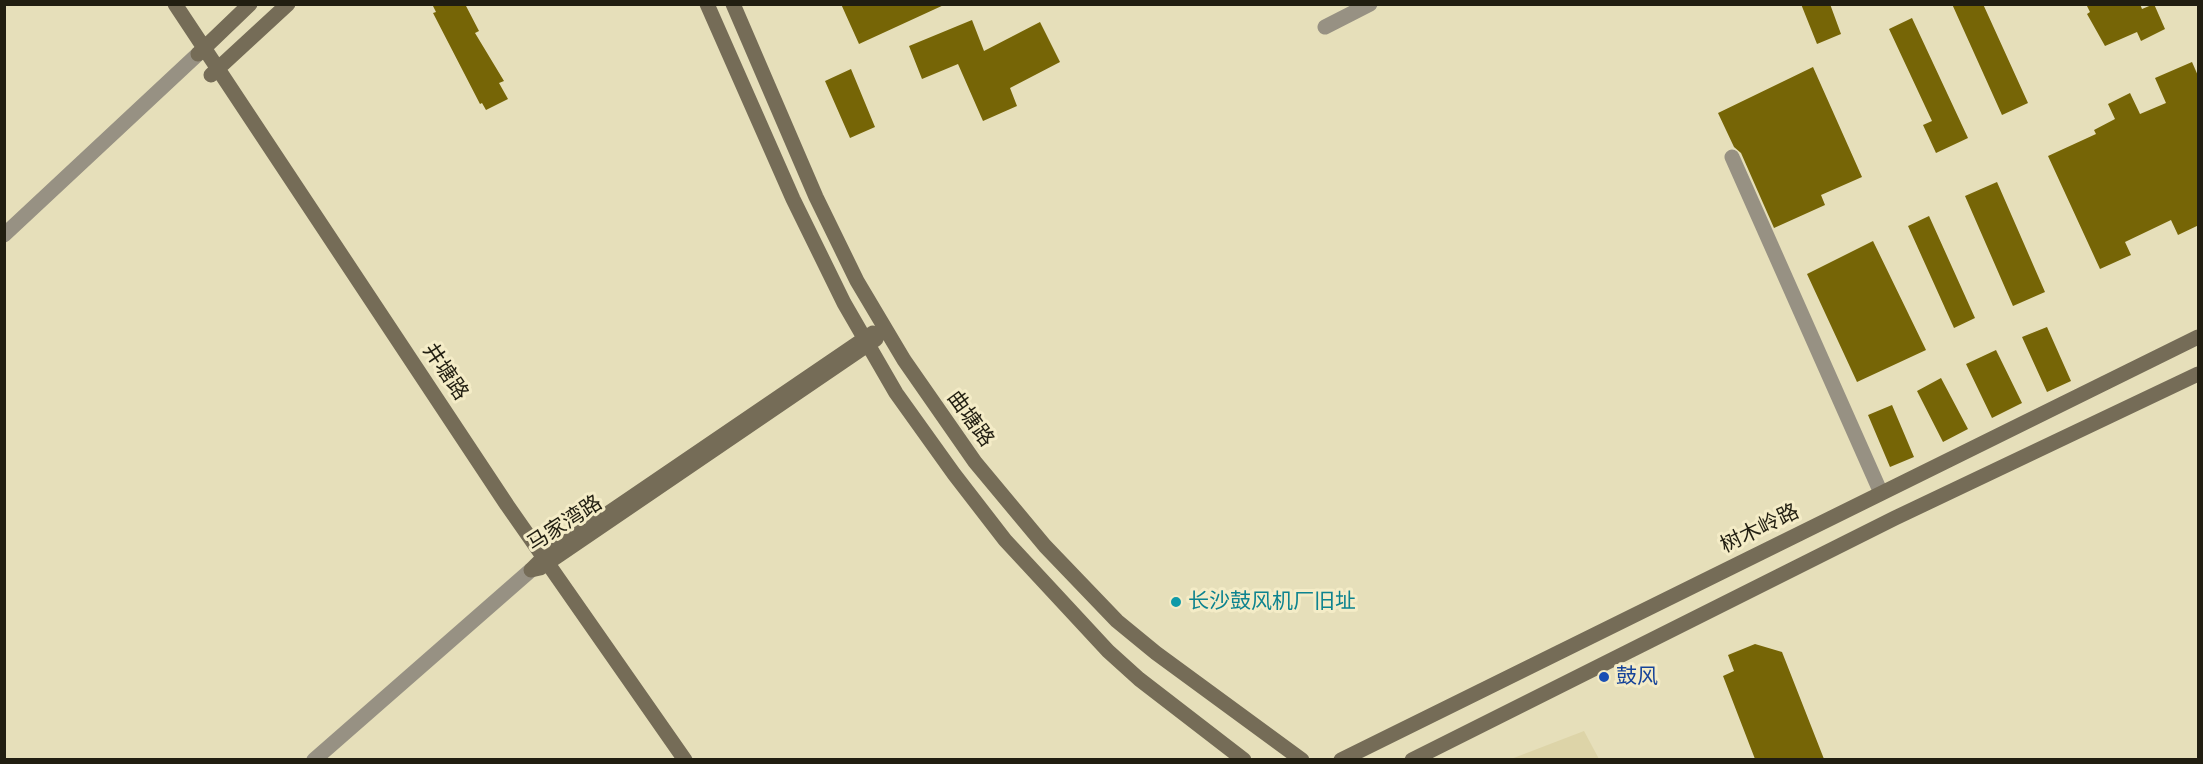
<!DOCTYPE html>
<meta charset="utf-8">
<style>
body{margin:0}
#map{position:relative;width:2203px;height:764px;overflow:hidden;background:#e6dfba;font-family:"Libre Baskerville",serif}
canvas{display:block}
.frame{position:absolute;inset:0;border:6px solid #211e11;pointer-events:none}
</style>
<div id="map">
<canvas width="2203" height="764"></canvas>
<div class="frame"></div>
</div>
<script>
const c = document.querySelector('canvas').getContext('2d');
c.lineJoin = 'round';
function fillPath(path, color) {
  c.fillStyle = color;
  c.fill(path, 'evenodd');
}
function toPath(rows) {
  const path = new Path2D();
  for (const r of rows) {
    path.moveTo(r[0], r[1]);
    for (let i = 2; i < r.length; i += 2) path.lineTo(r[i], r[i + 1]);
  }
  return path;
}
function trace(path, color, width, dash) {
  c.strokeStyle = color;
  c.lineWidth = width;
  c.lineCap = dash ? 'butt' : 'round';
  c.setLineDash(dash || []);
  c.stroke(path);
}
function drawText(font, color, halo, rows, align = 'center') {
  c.font = font + ' "Libre Baskerville","Noto Sans SC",serif';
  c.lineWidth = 6;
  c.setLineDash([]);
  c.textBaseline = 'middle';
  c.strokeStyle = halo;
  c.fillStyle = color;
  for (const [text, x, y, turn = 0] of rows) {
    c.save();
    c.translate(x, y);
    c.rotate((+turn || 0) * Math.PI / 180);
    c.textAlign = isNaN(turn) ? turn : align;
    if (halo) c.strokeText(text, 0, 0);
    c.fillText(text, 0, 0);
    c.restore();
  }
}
fillPath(toPath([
 [1584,731,1599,759,1511,759]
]), '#ddd4a8');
fillPath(toPath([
 [432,4,465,4,479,31,475,33,504,81,499,83,508,99,486,110,482,103,480,104,433,13,436,12],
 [841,4,946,4,859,44],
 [1801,4,1830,4,1841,34,1817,44],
 [1952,4,1983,4,2028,103,2002,115],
 [2086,4,2140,4,2142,9,2154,4,2165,29,2141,41,2137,32,2105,46,2087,14,2090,12],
 [1912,18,1968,138,1936,153,1923,125,1932,121,1889,29],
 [972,20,984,51,1040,22,1060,62,1010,88,1017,106,983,121,958,64,922,79,909,46],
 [2192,62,2199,78,2199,225,2178,235,2171,220,2125,242,2131,255,2100,269,2048,156,2096,134,2094,130,2115,119,2108,104,2130,93,2140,114,2166,103,2155,78],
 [1813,67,1862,177,1821,195,1825,205,1774,228,1741,153,1734,147,1718,113],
 [851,69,875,127,850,138,825,81],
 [1997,182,2045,292,2013,306,1965,196],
 [1929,216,1975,318,1954,328,1908,226],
 [1873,241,1926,350,1857,382,1807,274],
 [2047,327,2071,381,2047,392,2022,337],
 [1996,350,2022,403,1992,418,1966,364],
 [1941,378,1968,429,1943,442,1917,391],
 [1892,405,1914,457,1890,467,1868,415],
 [1755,644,1782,652,1824,759,1755,759,1723,676,1734,671,1728,655]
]), '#766506');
trace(toPath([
 [1325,27,1370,4],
 [1732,157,1881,493],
 [4,235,198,54],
 [314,760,531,570]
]), '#979183', 15);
trace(toPath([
 [175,4,507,505,685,760],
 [707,4,793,199,844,303,896,393,954,474,1005,540,1108,651,1139,679,1244,760],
 [733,4,816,197,857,281,904,360,975,462,1045,546,1117,621,1156,653,1302,760],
 [198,54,250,4],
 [211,75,288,4],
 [873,333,544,557,531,570,540,568,876,339],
 [1341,760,2198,337],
 [1412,760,1895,518,2198,374]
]), '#756c57', 15);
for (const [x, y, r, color] of [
 [1176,602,6,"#0f9aa8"],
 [1604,677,6,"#1a4fb4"]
]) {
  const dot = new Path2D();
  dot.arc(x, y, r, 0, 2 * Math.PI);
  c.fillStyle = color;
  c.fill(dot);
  trace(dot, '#f4ecc7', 2);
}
drawText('21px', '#211e11', '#f4ecc7', [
 ["井塘路",445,372,56],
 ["曲塘路",970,419,54],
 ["马家湾路",565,524,-33],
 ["树木岭路",1760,529,-26]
]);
drawText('21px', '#0d838f', '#f4ecc7', [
 ["长沙鼓风机厂旧址",1188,602]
], 'left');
drawText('21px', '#164399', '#f4ecc7', [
 ["鼓风",1616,677]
], 'left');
</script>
